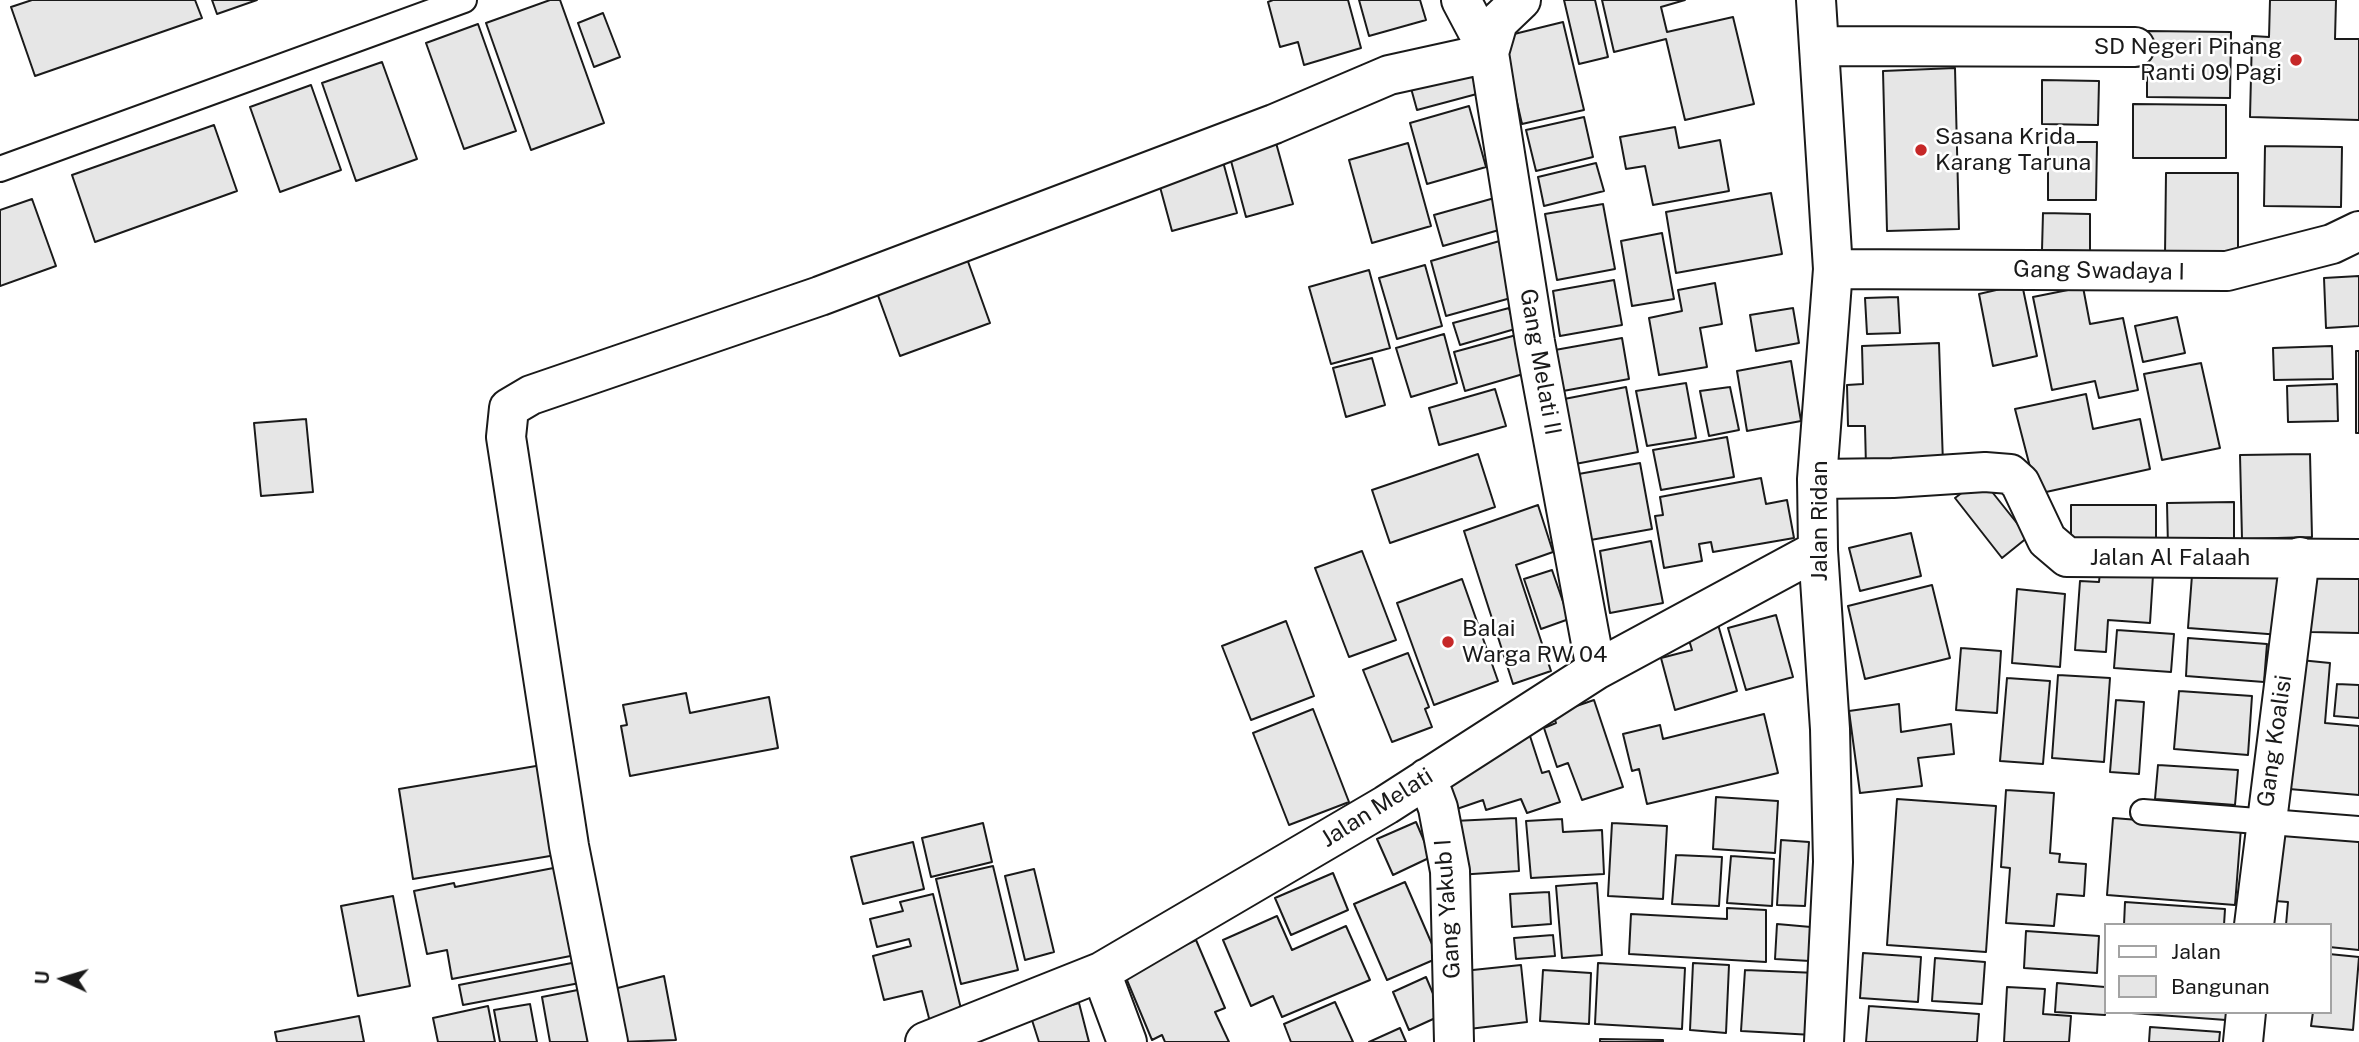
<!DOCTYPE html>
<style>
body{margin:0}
#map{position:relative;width:2359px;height:1042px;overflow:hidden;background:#fff;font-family:"Public Sans",sans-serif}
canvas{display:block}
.legend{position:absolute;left:2104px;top:923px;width:228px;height:91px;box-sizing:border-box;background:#fff;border:2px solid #a3a3a3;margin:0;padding:9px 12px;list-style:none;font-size:21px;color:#1a1a1a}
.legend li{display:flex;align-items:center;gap:14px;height:35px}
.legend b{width:35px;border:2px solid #a3a3a3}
.north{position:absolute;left:28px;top:944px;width:70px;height:70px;-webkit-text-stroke:5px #fff;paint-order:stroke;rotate:274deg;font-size:19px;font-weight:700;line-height:28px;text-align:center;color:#1a1a1a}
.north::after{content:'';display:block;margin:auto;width:24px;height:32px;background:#1a1a1a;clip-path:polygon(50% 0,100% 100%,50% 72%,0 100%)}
</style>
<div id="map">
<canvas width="2359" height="1042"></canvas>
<ul class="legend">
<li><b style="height:9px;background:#fff"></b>Jalan</li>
<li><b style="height:19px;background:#e6e6e6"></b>Bangunan</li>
</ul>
<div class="north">U</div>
</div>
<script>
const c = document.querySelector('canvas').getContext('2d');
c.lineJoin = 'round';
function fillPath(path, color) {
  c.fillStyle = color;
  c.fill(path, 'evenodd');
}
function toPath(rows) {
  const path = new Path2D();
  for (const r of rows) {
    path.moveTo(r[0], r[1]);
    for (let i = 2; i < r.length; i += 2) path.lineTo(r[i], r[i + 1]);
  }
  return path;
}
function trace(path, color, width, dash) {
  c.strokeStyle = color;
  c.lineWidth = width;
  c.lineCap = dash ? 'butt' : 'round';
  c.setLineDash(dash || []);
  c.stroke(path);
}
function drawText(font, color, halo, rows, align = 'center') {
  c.font = font + ' "Public Sans",sans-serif';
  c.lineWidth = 5;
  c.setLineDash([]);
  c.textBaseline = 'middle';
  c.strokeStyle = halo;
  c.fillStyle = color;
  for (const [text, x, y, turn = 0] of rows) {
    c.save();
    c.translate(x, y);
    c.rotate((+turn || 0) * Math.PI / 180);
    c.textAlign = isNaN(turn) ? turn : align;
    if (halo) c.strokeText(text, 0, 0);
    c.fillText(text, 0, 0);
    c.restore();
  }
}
const building = toPath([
 [32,0,195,0,202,18,35,76,11,7,32,0],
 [212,0,257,0,217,14,212,0],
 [550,0,560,0,604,123,531,150,486,23,550,0],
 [1273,0,1348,0,1361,48,1304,65,1298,42,1280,47,1268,2,1273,0],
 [1359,0,1420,0,1426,20,1369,36,1359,0],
 [1564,0,1595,0,1608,57,1579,64,1564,0],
 [1602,0,1685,0,1661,7,1667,32,1733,17,1754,104,1685,120,1666,39,1614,52,1602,0],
 [2270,0,2336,0,2335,39,2359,39,2359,120,2250,117,2252,36,2269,37,2270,0],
 [603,13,620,57,594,67,578,23,603,13],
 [1563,22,1584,110,1522,124,1502,37,1563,22],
 [478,24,516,131,464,149,426,43,478,24],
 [2147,31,2231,32,2230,98,2147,97,2147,31],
 [1479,61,1488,91,1417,110,1409,81,1479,61],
 [382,62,417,159,356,181,322,83,382,62],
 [1955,68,1959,229,1887,231,1883,71,1955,68],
 [2042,80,2099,81,2098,125,2042,124,2042,80],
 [311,85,341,170,280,192,250,107,311,85],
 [2133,104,2226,105,2226,158,2133,158,2133,104],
 [1469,106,1486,167,1427,184,1410,123,1469,106],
 [1584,117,1593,157,1536,171,1526,130,1584,117],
 [214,125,237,191,95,242,72,175,214,125],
 [1675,127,1679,148,1720,140,1729,191,1653,205,1645,166,1626,169,1620,137,1675,127],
 [1273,132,1293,204,1246,217,1227,146,1273,132],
 [2048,142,2097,142,2096,200,2048,200,2048,142],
 [1408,143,1431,226,1372,243,1349,160,1408,143],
 [2265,146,2342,147,2341,207,2264,206,2265,146],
 [1222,158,1237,213,1172,231,1157,176,1222,158],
 [1596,163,1604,191,1544,206,1538,177,1596,163],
 [2166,173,2238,173,2238,256,2165,255,2166,173],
 [1771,193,1782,254,1676,273,1666,212,1771,193],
 [1498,197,1506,228,1443,246,1434,215,1498,197],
 [32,199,56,266,0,286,0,210,32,199],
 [1603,204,1615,269,1557,280,1545,214,1603,204],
 [2043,213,2090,214,2090,251,2042,250,2043,213],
 [1662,233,1674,299,1632,306,1621,241,1662,233],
 [1503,240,1518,296,1446,316,1431,261,1503,240],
 [966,256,990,323,900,356,876,290,966,256],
 [1425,265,1442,326,1397,339,1379,278,1425,265],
 [1369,270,1390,348,1331,364,1309,287,1369,270],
 [2359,276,2359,326,2326,328,2324,278,2359,276],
 [1614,280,1622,325,1560,336,1553,291,1614,280],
 [1715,283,1722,324,1700,328,1707,367,1659,375,1649,318,1682,311,1678,290,1715,283],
 [2022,284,2037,356,1993,366,1979,294,2022,284],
 [2083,287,2090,324,2123,318,2138,390,2099,398,2095,381,2052,390,2033,297,2083,287],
 [1898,297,1900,333,1867,334,1865,298,1898,297],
 [1509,308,1515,329,1460,345,1453,323,1509,308],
 [1793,308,1799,343,1756,351,1750,315,1793,308],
 [2177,317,2185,353,2143,362,2135,326,2177,317],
 [1444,334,1457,383,1411,397,1396,348,1444,334],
 [1520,334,1530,372,1465,391,1454,352,1520,334],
 [1622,338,1629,379,1563,391,1555,350,1622,338],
 [1939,343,1943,464,1866,467,1865,426,1848,426,1847,385,1863,384,1862,346,1939,343],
 [2332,346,2333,379,2274,380,2273,348,2332,346],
 [2356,351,2359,351,2359,433,2356,433,2356,351],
 [1372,358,1385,405,1346,417,1333,368,1372,358],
 [1791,361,1801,421,1747,431,1737,371,1791,361],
 [2201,363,2220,448,2162,460,2144,374,2201,363],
 [1686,383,1696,438,1647,446,1636,391,1686,383],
 [2337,384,2338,421,2288,422,2287,386,2337,384],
 [1626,387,1638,452,1570,465,1559,400,1626,387],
 [1730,387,1739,430,1709,436,1700,391,1730,387],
 [1495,389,1506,426,1439,445,1429,408,1495,389],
 [2086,394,2093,429,2140,419,2150,469,2037,494,2015,409,2086,394],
 [306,419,313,492,261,496,254,423,306,419],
 [1727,437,1734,477,1661,490,1653,450,1727,437],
 [1478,454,1495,507,1390,543,1372,490,1478,454],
 [2310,454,2312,537,2242,539,2240,455,2310,454],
 [1640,463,1652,529,1585,541,1573,475,1640,463],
 [1761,478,1766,504,1787,500,1794,538,1713,552,1711,542,1699,544,1702,561,1664,568,1655,516,1663,515,1660,497,1761,478],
 [1981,478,2028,537,2002,558,1955,498,1981,478],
 [2234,502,2234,547,2168,547,2167,503,2234,502],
 [1538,505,1553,552,1516,565,1551,671,1513,684,1464,531,1538,505],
 [2071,505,2156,505,2156,547,2071,547,2071,505],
 [1911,533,1921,576,1860,591,1849,548,1911,533],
 [1651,541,1663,603,1610,613,1600,551,1651,541],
 [1362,551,1396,640,1349,657,1315,568,1362,551],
 [2193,562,2286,570,2281,635,2188,628,2193,562],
 [1552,570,1569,619,1541,629,1524,579,1552,570],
 [2100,572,2153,575,2150,623,2108,620,2106,652,2075,650,2080,581,2099,582,2100,572],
 [2311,577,2359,578,2359,633,2310,632,2311,577],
 [1462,579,1498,681,1434,705,1397,603,1462,579],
 [1932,585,1950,658,1865,679,1848,606,1932,585],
 [2017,589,2065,594,2060,667,2012,663,2017,589],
 [1776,615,1793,677,1746,690,1728,628,1776,615],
 [1286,621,1314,696,1251,720,1222,646,1286,621],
 [1717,621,1737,691,1675,710,1661,658,1692,650,1686,630,1717,621],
 [2117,630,2174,634,2171,672,2114,668,2117,630],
 [2188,638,2267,644,2264,682,2186,676,2188,638],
 [1961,648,2001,651,1997,713,1956,710,1961,648],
 [1408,653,1429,707,1425,709,1432,727,1392,742,1363,670,1408,653],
 [2300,660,2330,663,2325,723,2359,726,2359,795,2289,789,2300,660],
 [2058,675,2110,678,2104,762,2052,758,2058,675],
 [2007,678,2050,681,2043,764,2000,761,2007,678],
 [2337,684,2359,685,2359,718,2334,716,2337,684],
 [2179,691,2252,696,2248,755,2174,749,2179,691],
 [686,693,690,713,769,697,778,748,630,776,621,726,627,725,623,705,686,693],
 [1594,700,1623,787,1582,800,1568,763,1557,767,1544,728,1556,723,1553,714,1594,700],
 [2116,700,2144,702,2139,774,2110,772,2116,700],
 [1899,704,1901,732,1951,724,1954,754,1918,758,1922,786,1860,793,1849,711,1899,704],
 [1313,709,1349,802,1289,825,1253,733,1313,709],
 [1764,714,1778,773,1647,804,1639,769,1632,771,1623,734,1660,725,1663,739,1764,714],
 [1529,733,1542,773,1549,771,1560,802,1527,813,1521,799,1486,810,1483,800,1451,811,1439,776,1529,733],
 [542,765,556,855,413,879,399,789,542,765],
 [2158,765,2238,770,2235,805,2155,799,2158,765],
 [2006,790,2054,793,2050,853,2060,854,2059,862,2086,864,2084,896,2057,894,2054,926,2006,923,2010,868,2001,867,2006,790],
 [1716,797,1778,801,1775,853,1713,849,1716,797],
 [1897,799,1996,806,1986,952,1887,945,1897,799],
 [1516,818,1519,871,1457,875,1454,821,1516,818],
 [2113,818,2241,828,2235,905,2107,895,2113,818],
 [1562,819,1563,832,1602,830,1604,874,1531,878,1526,821,1562,819],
 [1416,822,1431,857,1393,875,1377,839,1416,822],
 [983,823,992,862,931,877,922,838,983,823],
 [1612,823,1667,826,1663,899,1608,896,1612,823],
 [2280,832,2359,835,2359,950,2329,947,2329,925,2286,925,2288,902,2275,901,2280,832],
 [1781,840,1809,842,1805,906,1777,905,1781,840],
 [913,842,924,889,863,904,851,857,913,842],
 [1676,855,1722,857,1719,906,1672,904,1676,855],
 [1731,856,1774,859,1772,906,1727,903,1731,856],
 [569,865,586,953,452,979,447,950,427,954,414,891,454,883,455,887,569,865],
 [993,866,1018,970,961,984,936,879,993,866],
 [1034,869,1054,952,1025,960,1005,876,1034,869],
 [1333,873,1348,910,1291,935,1275,898,1333,873],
 [1405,882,1438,958,1387,980,1354,904,1405,882],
 [1597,883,1602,955,1562,958,1556,886,1597,883],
 [1549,892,1551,924,1512,927,1510,894,1549,892],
 [933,894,962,1013,930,1022,922,991,884,1000,873,956,911,946,909,939,877,947,870,919,903,911,900,902,933,894],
 [393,896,410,986,358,996,341,906,393,896],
 [2125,902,2225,909,2224,925,2124,925,2125,902],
 [1727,908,1766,910,1766,962,1629,954,1631,914,1727,919,1727,908],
 [1277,916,1292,950,1346,926,1370,980,1282,1017,1273,996,1251,1006,1223,940,1277,916],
 [1777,924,1811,927,1810,961,1775,959,1777,924],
 [2026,931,2099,936,2097,973,2024,968,2026,931],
 [1553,935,1555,956,1516,959,1514,938,1553,935],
 [1196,940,1225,1008,1215,1012,1229,1042,1165,1042,1162,1035,1152,1040,1124,973,1196,940],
 [1863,953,1921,957,1918,1002,1860,998,1863,953],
 [2329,954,2359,957,2353,1030,2311,1026,2313,1012,2329,1012,2329,954],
 [1935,958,1985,962,1982,1004,1932,1001,1935,958],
 [582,961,585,982,463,1005,459,985,582,961],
 [1598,963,1685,968,1682,1029,1595,1024,1598,963],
 [1693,963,1729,965,1726,1033,1690,1030,1693,963],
 [1521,965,1527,1022,1469,1029,1463,971,1521,965],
 [1543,970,1591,973,1589,1024,1540,1021,1543,970],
 [1745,970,1817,973,1813,1035,1741,1031,1745,970],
 [664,976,676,1040,620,1042,610,990,664,976],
 [1426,977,1442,1015,1409,1030,1393,992,1426,977],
 [2057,983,2105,987,2105,1015,2055,1012,2057,983],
 [593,987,603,1042,550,1042,542,997,593,987],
 [2007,987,2045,989,2043,1014,2071,1016,2069,1042,2004,1042,2007,987],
 [1335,1002,1353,1042,1291,1042,1284,1024,1335,1002],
 [1079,1003,1089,1042,1039,1042,1031,1017,1079,1003],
 [530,1004,537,1042,500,1042,494,1010,530,1004],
 [488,1006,495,1042,438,1042,433,1018,488,1006],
 [1869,1006,1979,1014,1977,1042,1866,1042,1869,1006],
 [2118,1012,2227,1012,2226,1020,2118,1012],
 [359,1016,364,1042,277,1042,275,1032,359,1016],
 [2150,1027,2220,1032,2219,1042,2149,1042,2150,1027],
 [1400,1028,1406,1042,1369,1042,1400,1028],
 [1600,1039,1663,1040,1663,1042,1600,1042,1600,1039]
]);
fillPath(building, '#e6e6e6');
trace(building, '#1a1a1a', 2);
const lane = toPath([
 [0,169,464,0],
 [2143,812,2359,829]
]);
const street = toPath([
 [1461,0,1489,53],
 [1521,0,1498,22,1489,53,1535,342,1596,670],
 [1816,0,1833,269,1817,479,1818,550,1830,729,1833,862,1824,1042],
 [1820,46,2135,47],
 [1833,269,2227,271,2332,244,2359,231],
 [1817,479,1893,478,1985,472,2010,474,2020,483,2047,540,2067,557,2359,559],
 [1427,778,1438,808,1450,871,1454,1042],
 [2254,925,2300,557],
 [1101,972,1127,1042],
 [608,1042,569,846,506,437,509,408,531,395,820,296,1274,124,1389,75,1489,53],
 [925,1042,1101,972,1386,805,1596,670,1818,550],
 [2243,1042,2246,1012]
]);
trace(lane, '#1a1a1a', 28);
trace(street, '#1a1a1a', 42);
trace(lane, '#fff', 24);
trace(street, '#fff', 38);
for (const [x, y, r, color] of [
 [2296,60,7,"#c62828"],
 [1921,150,7,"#c62828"],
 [1448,642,7,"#c62828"]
]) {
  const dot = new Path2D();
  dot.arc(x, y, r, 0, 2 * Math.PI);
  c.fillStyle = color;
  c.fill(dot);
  trace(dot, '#fff', 2.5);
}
drawText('23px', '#1a1a1a', '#fff', [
 ["SD Negeri Pinang",2282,47,"right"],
 ["Ranti 09 Pagi",2282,73,"right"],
 ["Sasana Krida",1935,137],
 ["Karang Taruna",1935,163],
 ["Balai",1462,629],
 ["Warga RW 04",1462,655]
], 'left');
drawText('23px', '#1a1a1a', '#fff', [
 ["Gang Swadaya I",2099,271,1],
 ["Gang Melati II",1540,362,80],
 ["Jalan Ridan",1820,521,-90],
 ["Jalan Al Falaah",2170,558],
 ["Gang Koalisi",2275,741,-82],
 ["Jalan Melati",1377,808,-32],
 ["Gang Yakub I",1448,909,-94]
]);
</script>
